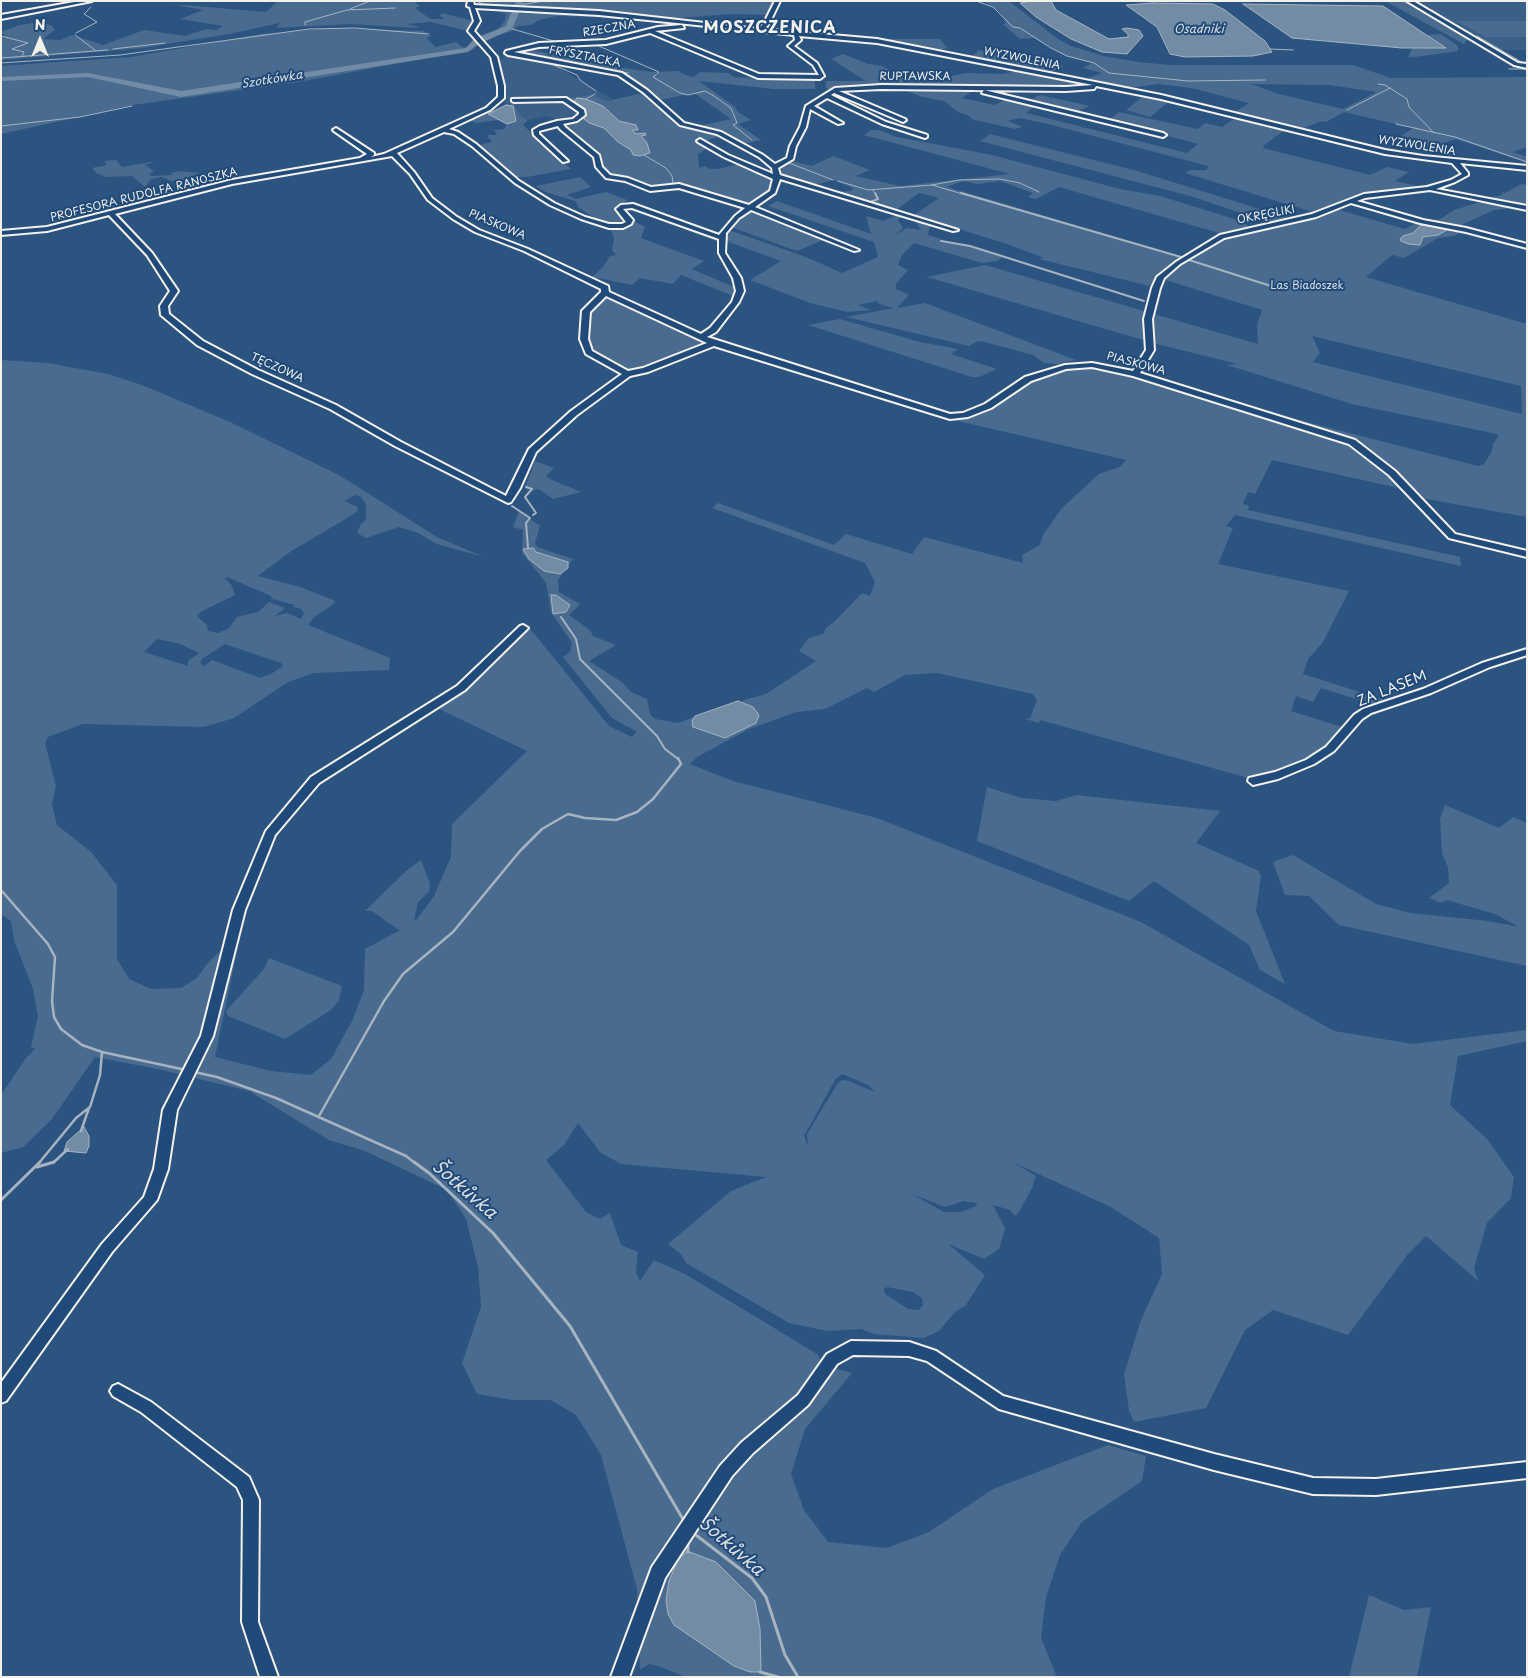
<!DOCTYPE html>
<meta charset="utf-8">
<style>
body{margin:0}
#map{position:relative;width:1528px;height:1678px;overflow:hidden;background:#2c5481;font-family:"Playpen Sans",sans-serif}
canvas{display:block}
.frame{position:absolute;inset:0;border:2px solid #f4f1e8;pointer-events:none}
.north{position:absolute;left:15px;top:15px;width:50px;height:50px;-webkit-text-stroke:4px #1f4a7a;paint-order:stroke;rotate:0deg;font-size:14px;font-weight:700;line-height:20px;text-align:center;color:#f4f1e8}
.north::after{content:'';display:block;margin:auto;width:18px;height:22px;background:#f4f1e8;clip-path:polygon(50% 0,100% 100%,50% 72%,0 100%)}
</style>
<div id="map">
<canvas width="1528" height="1678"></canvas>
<div class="frame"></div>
<div class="north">N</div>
</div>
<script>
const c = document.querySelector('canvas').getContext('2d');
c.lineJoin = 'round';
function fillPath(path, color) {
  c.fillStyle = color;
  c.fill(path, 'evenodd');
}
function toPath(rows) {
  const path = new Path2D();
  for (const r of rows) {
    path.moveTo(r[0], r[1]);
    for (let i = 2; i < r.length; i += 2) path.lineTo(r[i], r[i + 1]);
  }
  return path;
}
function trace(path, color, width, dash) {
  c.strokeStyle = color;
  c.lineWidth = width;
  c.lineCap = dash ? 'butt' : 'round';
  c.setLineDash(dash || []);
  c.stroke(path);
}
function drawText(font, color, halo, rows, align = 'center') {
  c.font = font + ' "Playpen Sans",sans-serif';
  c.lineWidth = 4;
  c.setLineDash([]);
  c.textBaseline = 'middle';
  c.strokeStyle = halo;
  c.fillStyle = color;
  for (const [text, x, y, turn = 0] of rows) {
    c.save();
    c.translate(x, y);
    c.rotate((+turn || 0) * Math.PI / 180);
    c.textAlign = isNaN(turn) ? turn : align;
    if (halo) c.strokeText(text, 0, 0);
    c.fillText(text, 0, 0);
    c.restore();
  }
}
fillPath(toPath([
 [1417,1,1527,1,1527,21,1457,21,1485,37,1527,37,1527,50,1502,50],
 [506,56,552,64,612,99,606,101,591,95,572,101,585,111,559,121,547,116,528,120,518,113,514,104,506,105,500,60]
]), '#3b6088');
fillPath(toPath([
 [278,1,414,1,420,7,416,7,417,10,431,19,443,19,440,15,442,13,474,21,467,31,431,22,406,24,419,27,417,28,350,24,276,28,280,23,229,34,142,48,1,60,1,37,7,38,1,32,19,25,43,22,52,26,55,30,43,39,60,40,72,35,103,45,144,30,185,36,206,29,216,30,223,26,180,19,203,10,171,4,266,12],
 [477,1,773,1,766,15,732,14,677,18,681,20,591,10,487,6],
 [984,1,1009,1,1058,39,1071,46,1104,56,1138,62,1170,65,1353,65,1391,78,1527,77,1527,147,1513,152,1527,157,1527,165,1524,162,1456,139,1432,147,1398,138,1413,128,1344,112,1326,122,1322,121,1301,129,1233,113,1249,103,1191,88,1158,84,1123,89,1088,78,1102,73,1083,68,1092,63,1066,56,1034,38,1020,39,1003,24,1006,23,1000,12],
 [1251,84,1329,85,1377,92,1343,109,1279,94],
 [1385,1,1405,1,1468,38,1464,44],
 [498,11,587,14,614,17,556,16,539,20,531,25,518,26,512,31,485,40,480,35,498,29,505,21,506,14],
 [1456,21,1527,21,1527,37,1485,37],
 [331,28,424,31,431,37,426,37,435,47,456,42,462,47,476,49,298,82,133,105,1,134,1,66,131,57,261,34],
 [1441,34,1458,46,1458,51,1408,58,1412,48,1425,35],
 [873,39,940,39,947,48,937,51],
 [523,48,602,65,652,72,678,71,688,76,693,77,700,72,728,73,734,77,815,80,815,89,774,89,699,81,735,107,738,112,751,120,738,124,761,140,742,144,711,128,699,126,731,119,694,93,660,100,625,73,512,53],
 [978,50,1062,65,1063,67,1053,71,1026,66,1021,68,968,57,977,53],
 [843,54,868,64,882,66,913,82,948,81,952,76,967,73,1004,74,1015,71,1095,85,1074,88,944,87,940,84,940,87,831,90,826,88,826,81,866,81,831,59],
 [900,88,970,88,972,90,969,91,971,92,962,98,994,105,1007,99,1036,105,1026,113,1187,153,1198,144,1109,120,1119,112,1198,129,1205,123,1222,127,1238,116,1285,130,1264,145,1263,148,1370,175,1387,167,1409,172,1395,181,1425,188,1367,194,1316,213,1185,173,1190,170,1207,170,1208,166,1048,124,1019,118,1008,121,1023,127,1015,129,971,119,970,116,958,112,944,101,922,97],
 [643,93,679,125,709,130,721,136,705,141,712,145,698,154,699,168,705,166,710,169,717,169,739,164,774,178,772,189,750,207,678,187,648,190,601,174,596,165,601,160,600,157,573,136,559,121,584,112,571,98,591,95,607,101],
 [1040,95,1090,106,1076,112,1028,101],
 [1145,95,1171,100,1150,117,1126,110],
 [514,104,518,113,528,120,523,125,571,169,527,177,514,177,479,145,492,142,487,135,497,135,494,130,504,129,507,124,498,120,476,123,470,121,506,105],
 [871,130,879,130,897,137,992,155,1120,189,1160,196,1244,222,1249,227,1219,233,1059,187,1036,199,1028,197,1033,193,1000,181,978,184,963,181,947,187,1184,257,1178,261,1187,260,1228,234,1284,225,1315,218,1336,209,1405,229,1418,222,1464,230,1454,236,1438,238,1404,258,1392,255,1366,277,1527,324,1527,517,1421,498,1406,485,1399,488,1272,460,1255,494,1248,492,1243,504,1249,506,1248,510,1460,557,1461,566,1235,515,1226,526,1233,528,1218,564,1349,591,1323,642,1308,659,1303,674,1385,700,1372,704,1321,688,1313,702,1296,696,1291,711,1342,727,1332,741,1300,763,1252,779,1040,720,1039,723,1025,719,1030,718,1037,700,1033,694,937,673,905,675,874,692,867,688,825,709,797,712,749,729,697,757,690,764,733,781,877,818,1141,922,1334,1031,1413,1044,1527,1030,1527,1041,1458,1056,1450,1105,1487,1139,1514,1177,1511,1198,1487,1223,1474,1268,1478,1281,1426,1236,1408,1254,1348,1335,1273,1310,1245,1330,1206,1408,1134,1422,1129,1411,1124,1374,1141,1320,1162,1274,1159,1238,1111,1207,1012,1162,1036,1176,1032,1188,1019,1212,1015,1216,1010,1210,993,1205,1005,1228,999,1249,984,1259,948,1244,985,1275,966,1305,955,1312,939,1331,924,1338,874,1334,861,1329,827,1331,789,1323,686,1263,681,1254,668,1244,731,1191,766,1177,621,1164,600,1152,578,1123,564,1145,546,1160,586,1212,600,1219,610,1213,621,1245,638,1252,636,1273,640,1281,654,1260,685,1274,817,1354,820,1359,818,1364,852,1373,805,1429,791,1474,804,1510,828,1542,887,1548,929,1532,993,1489,1108,1445,1146,1456,1142,1481,1082,1522,1060,1555,1046,1597,1041,1638,1057,1677,686,1677,658,1666,649,1664,640,1670,637,1589,601,1455,576,1415,551,1400,512,1400,477,1394,462,1363,481,1307,478,1267,466,1219,447,1190,365,1151,329,1140,249,1091,158,1069,95,1057,52,1119,23,1147,1,1153,1,1095,26,1058,35,1049,31,1047,38,1016,33,989,14,940,11,921,1,914,1,360,48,363,108,374,142,385,230,422,339,475,437,537,484,557,437,544,418,533,399,527,366,538,357,533,361,524,366,520,366,504,361,497,355,495,344,501,358,507,357,512,290,552,258,576,300,587,333,600,335,602,332,605,314,617,308,625,390,658,389,670,314,673,288,682,234,718,204,727,83,724,48,737,45,743,56,786,52,804,57,825,91,852,117,885,117,959,129,979,151,989,181,988,197,978,206,965,220,951,237,951,215,1057,271,1071,311,1075,331,1059,352,1021,364,990,365,949,404,928,399,930,372,911,365,911,406,871,421,860,430,884,429,892,418,902,414,920,417,919,434,896,451,857,452,824,527,751,439,709,471,685,528,626,609,726,632,737,637,732,612,718,563,657,570,652,572,643,551,612,546,583,522,553,523,530,513,527,519,511,540,526,535,543,537,547,573,559,558,580,559,592,580,604,569,615,590,630,593,636,616,645,589,661,622,682,631,692,647,699,650,714,655,719,678,723,710,711,734,707,744,700,766,694,816,661,799,651,809,638,823,634,826,628,835,621,862,593,870,596,875,582,865,563,712,508,718,503,834,545,846,534,912,554,924,537,1023,563,1022,555,1040,545,1043,535,1062,508,1099,474,1120,467,1126,460,954,420,1008,394,1028,379,1059,369,1085,365,1478,466,1484,464,1492,451,1493,444,1498,437,1497,434,1352,404,1227,365,1238,364,1157,344,927,277,985,265,1258,344,1257,325,1262,310,1156,277,1150,286,1039,259,1044,258,1007,244,914,215,939,198,919,193,896,210,835,192,851,191,853,188,833,180,814,185,781,174,782,168,792,161,812,166,833,156,870,170,856,176,900,186,1010,174,864,135],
 [1312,336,1521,386,1522,414,1313,362,1320,353],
 [227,577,271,596,272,599,295,605,293,607,301,609,304,613,301,619,287,613,275,616,285,608,269,602,258,612,237,617,228,629,218,633,208,631,207,625,197,616,202,611,235,595,231,584,225,579],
 [157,639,180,644,199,653,188,661,188,666,144,652],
 [225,644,281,663,283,666,271,674,260,678,212,660,204,666,200,663,202,659],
 [842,1074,868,1085,875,1092,849,1081,842,1080,838,1083,807,1134,808,1146,804,1136,835,1080],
 [912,1194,945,1207,964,1201,977,1203,976,1206,961,1212,944,1212],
 [887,1287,913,1292,922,1298,923,1305,919,1310,908,1309,885,1294,884,1289],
 [678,1560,716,1562,755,1601,761,1672,668,1614,666,1600,669,1581],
 [990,134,1134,170,1295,220,1271,223,1190,196,980,141],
 [116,160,122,167,156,161,145,165,154,171,149,175,152,176,172,175,172,173,179,171,200,173,178,181,171,181,162,177,151,179,145,187,132,176,106,177,96,173,92,168,107,165,104,161],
 [580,177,591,187,567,195,576,199,606,192,627,200,617,208,617,212,645,227,641,238,704,261,692,269,736,288,733,296,681,275,673,284,640,278,632,285,598,278,599,282,588,276,593,276,603,267,610,256,616,255,612,250,614,239,611,230,587,221,595,218,579,208,575,201,546,192,536,186],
 [1521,184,1527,185,1527,207,1490,198,1502,195,1502,192,1505,193],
 [1487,200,1522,207,1494,210,1457,227,1420,221,1440,219,1454,210],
 [777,201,871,234,866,216,883,221,900,214,902,215,898,220,903,228,894,236,907,228,921,230,916,222,919,222,930,225,928,235,944,240,939,242,968,246,1002,257,998,261,982,263,914,243,902,255,898,265,908,270,896,284,896,289,909,295,897,308,925,303,1076,360,1058,364,1044,363,1033,355,985,342,978,341,969,346,846,317,894,308,879,304,877,301,858,305,871,310,847,312,810,303,750,280,781,261,726,241,729,230,806,257,842,273,878,257,874,242,768,206],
 [752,210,825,239,797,251,731,227],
 [607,296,704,342,642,369,629,371,599,355,590,346,586,320,596,303],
 [840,319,920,342,958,349,951,354,997,369,979,377,972,377,808,325],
 [535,461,554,468,546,476,552,480,581,492,553,499,539,489,533,490,525,488],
 [987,787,1021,798,1056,801,1077,795,1220,811,1196,843,1259,871,1261,876,1256,911,1285,984,1260,970,1249,945,1154,881,1129,901,977,841],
 [1445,805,1499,828,1513,817,1527,823,1527,966,1339,925,1309,896,1285,895,1273,862,1293,855,1376,904,1410,913,1488,921,1519,927,1495,914,1447,900,1441,903,1429,898,1449,883,1448,867,1442,854,1440,819],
 [269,958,342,986,339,1000,331,1010,285,1039,228,1016,226,1011,264,969],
 [1369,1595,1404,1610,1431,1607,1417,1677,1349,1677]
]), '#496b90');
const water = toPath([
 [1032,1,1051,1,1056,10,1109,39,1128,37,1128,34,1122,29,1127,28,1139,30,1143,36,1127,54,1102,52,1071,39,1036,17,1020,3,1032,1],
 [1153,3,1213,4,1225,10,1265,41,1272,52,1253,56,1185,57,1170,54,1157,27,1126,5,1153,3],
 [1243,4,1383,6,1446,48,1402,48,1292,38,1243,4],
 [577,98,586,99,603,106,619,121,636,125,638,130,632,130,636,134,645,133,646,135,641,136,647,143,650,153,640,156,633,155,631,150,618,142,604,128,589,123,584,119,586,111,574,102,577,98],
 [506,105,513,106,516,121,507,124,488,114,506,105],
 [1421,225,1444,228,1447,230,1438,235,1423,237,1420,245,1408,244,1401,241,1400,239,1403,236,1413,233,1421,225],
 [533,548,536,552,568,562,568,568,560,574,544,571,529,559,523,549,533,548],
 [551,595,556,595,570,605,566,612,553,614,551,595],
 [738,701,753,707,759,715,756,723,725,738,693,727,692,721,695,716,738,701],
 [84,1127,89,1136,89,1146,86,1153,64,1151,67,1142,84,1127],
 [687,1551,716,1562,755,1601,760,1629,761,1672,750,1672,734,1666,674,1625,668,1614,666,1600,669,1581,678,1560,687,1551]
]);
fillPath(water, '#738ca6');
trace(water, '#a7b4c0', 1);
trace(toPath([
 [476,1,488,6],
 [976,1,993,7,1013,27,1020,28,1051,48,1067,56,1094,63,1109,73,1188,81,1265,80],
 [1419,3,1428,8],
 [519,5,544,1],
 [350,9,370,1],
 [1432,10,1446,19],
 [1449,21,1472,34],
 [305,25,305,22,347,10,395,8],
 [509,28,557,42],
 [76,33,97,22,84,14,91,7],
 [75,35,95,50],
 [1,36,28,43,12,49,24,52,22,56],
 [1477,36,1525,64],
 [594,44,659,72,657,74],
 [113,49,165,43],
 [1270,49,1293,50],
 [1,58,108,50],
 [544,61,577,75,580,80,596,91],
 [1,63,120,55,309,29,355,28,429,34],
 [602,69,628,73],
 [1509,69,1527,69],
 [656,75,653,77,680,93,688,95,705,91,714,96,731,108,737,123,733,125,752,140],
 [1378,84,1385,85,1407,99,1409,107,1434,133],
 [586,99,595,94],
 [1347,110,1390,88],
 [1396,124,1455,137,1527,162],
 [1,126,80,117,132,106],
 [644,155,666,168,672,176,673,184],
 [789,163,833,180],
 [838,181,868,190,932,185,959,180,1000,179,1020,183,1039,192],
 [932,185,966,195],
 [873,190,876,195]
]), '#a7b4c0', 1);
trace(toPath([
 [961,193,1181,257],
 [868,203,878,199,875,193],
 [941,241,970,246,1144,301],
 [1189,260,1271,286],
 [526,487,532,489,525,497,536,513,533,515],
 [512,506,530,518,526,523,528,548],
 [561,617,576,639,580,659,657,736,665,749,678,759]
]), '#a7b4c0', 2);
trace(toPath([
 [1,890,48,944,55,957,52,1001,54,1017,61,1029,82,1045,102,1052,186,1070],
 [194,1072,217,1077,276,1098,406,1156,415,1163],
 [319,1116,384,1001,403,974,453,932,520,851,542,829,568,814,585,818,616,820,637,812,653,799,681,764,678,758],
 [81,1131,89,1108],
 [39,1163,76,1118,90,1107,100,1075,102,1052],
 [53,1163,68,1149]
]), '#a7b4c0', 2.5);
trace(toPath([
 [414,1162,429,1173,493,1233,570,1326,684,1521],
 [37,1167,54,1162],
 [1,1200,40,1162],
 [692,1532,752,1578,766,1597,785,1655,798,1677],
 [688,1540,688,1552],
 [760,1672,778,1677]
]), '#a7b4c0', 3);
fillPath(toPath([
 [516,1,524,1,512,29,479,44,468,52,181,97,88,77,1,81,1,77,88,73,181,91,466,48,473,40,506,26,516,1]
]), '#738ca6');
const minor = toPath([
 [80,1,92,1,1,19,1,15,80,1],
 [468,1,473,1,474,5,599,11,758,29,764,23,775,1,780,1,769,24,764,29,877,39,1161,95,1385,150,1423,156,1527,166,1527,170,1460,163,1468,173,1468,175,1455,182,1436,189,1527,206,1527,210,1430,190,1365,198,1357,201,1423,220,1466,228,1527,244,1527,248,1466,232,1420,223,1351,203,1316,217,1224,238,1180,264,1164,278,1160,288,1152,319,1154,350,1140,373,1355,440,1395,471,1455,534,1527,551,1527,557,1449,538,1389,475,1349,444,1133,376,1092,367,1066,369,1031,381,991,408,968,417,950,419,714,346,648,372,630,376,577,415,536,452,520,488,511,502,508,503,395,446,330,409,252,374,197,345,161,315,160,306,170,291,147,255,109,215,47,231,1,235,1,231,47,227,232,180,360,158,367,154,334,131,333,130,336,128,374,153,374,155,371,157,384,154,486,108,498,97,498,86,491,57,468,31,474,21,470,7,467,6,468,1],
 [475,8,599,15,794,35,795,40,788,46,813,65,819,75,759,74,655,31,684,28,682,25,658,27,606,40,539,43,506,51,505,53,508,55,618,75,643,92,680,125,717,134,759,157,772,168,773,174,728,155,700,139,697,141,698,142,724,157,773,179,770,191,749,205,679,184,651,187,628,178,610,175,602,167,599,155,565,127,563,124,577,121,585,115,584,110,566,98,512,99,512,101,514,102,563,101,579,112,579,114,573,119,557,121,540,126,533,130,534,135,563,162,568,161,539,134,539,131,558,126,560,129,594,157,596,167,606,178,625,181,650,191,679,188,745,208,735,216,719,235,633,204,621,205,616,209,626,222,622,224,609,224,585,217,554,203,519,181,476,144,458,132,449,129,490,110,504,98,504,86,497,57,474,31,480,21,475,8],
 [650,33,758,78,820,79,824,76,817,63,794,46,801,40,799,36,877,43,1093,85,1066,87,881,85,835,88,806,106,800,127,790,146,787,158,775,164,763,155,721,132,684,123,647,90,622,73,514,52,539,47,606,44,650,33],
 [1096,86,1161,99,1385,154,1452,163,1462,174,1451,180,1427,187,1364,194,1312,214,1220,235,1176,262,1157,277,1152,288,1144,319,1146,350,1133,371,1092,363,1065,365,1025,377,985,404,963,413,950,414,707,337,716,332,739,302,744,291,741,278,725,253,726,233,739,218,751,210,854,251,859,250,755,207,775,193,780,179,953,231,958,230,780,175,778,168,793,159,796,146,806,127,810,109,838,124,843,123,814,106,827,98,882,124,925,138,927,137,927,135,886,122,831,95,834,93,903,122,906,120,905,119,839,91,881,89,1066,91,1094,89,1096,86],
 [444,132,454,134,472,146,515,183,550,205,581,219,609,228,623,228,631,224,633,220,623,209,632,208,719,239,719,253,733,278,736,291,732,302,710,328,701,334,609,292,608,286,528,249,479,230,457,217,432,198,414,172,397,153,444,132],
 [392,156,410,174,428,200,453,219,475,232,524,251,601,289,601,292,582,311,580,339,586,354,622,374,571,411,529,449,506,496,401,442,336,405,258,370,203,341,169,314,168,306,178,291,152,253,115,214,232,184,392,156],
 [606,296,707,343,643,368,628,371,592,351,588,339,590,312,606,296],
 [1407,1,1413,1,1518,63,1527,64,1527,68,1514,65,1407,1],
 [984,90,1163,133,1166,135,1163,137,982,93,984,90],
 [523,625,528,628,526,630,465,690,319,783,275,835,245,910,213,1036,177,1110,168,1169,157,1200,112,1252,6,1401,1,1403,1,1383,102,1244,144,1197,154,1169,163,1110,201,1036,233,910,266,831,311,777,457,686,520,626,523,625],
 [1527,649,1527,655,1490,667,1431,693,1371,713,1362,719,1334,751,1314,764,1278,779,1253,785,1248,781,1249,778,1275,772,1306,760,1326,747,1354,715,1363,709,1423,689,1482,663,1527,649],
 [851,1341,909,1342,936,1351,1003,1396,1214,1454,1313,1478,1376,1479,1527,1462,1527,1478,1376,1495,1313,1494,1214,1470,999,1409,927,1361,909,1356,853,1355,837,1364,808,1405,753,1453,732,1476,665,1578,629,1677,611,1677,652,1567,720,1466,741,1443,798,1395,827,1354,851,1341],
 [118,1384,151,1402,249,1477,259,1500,258,1622,278,1677,260,1677,242,1622,243,1500,237,1487,141,1412,113,1396,110,1391,113,1386,118,1384]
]);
trace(minor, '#f4f1e8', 4);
fillPath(minor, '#1f4a7a');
drawText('11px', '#f4f1e8', '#1f4a7a', [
 ["RZECZNA",609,29,-10],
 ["FRYSZTACKA",585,57,11],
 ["WYZWOLENIA",1022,59,11],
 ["RUPTAWSKA",915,77],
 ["WYZWOLENIA",1417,146,9],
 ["PROFESORA RUDOLFA RANOSZKA",144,195,-14],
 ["OKRĘGLIKI",1266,215,-11],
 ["PIASKOWA",497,225,23],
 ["PIASKOWA",1136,364,15],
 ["TĘCZOWA",277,368,24]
]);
drawText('11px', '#dadddb', '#1f4a7a', [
 ["Las Biadoszek",1307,286]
]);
drawText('italic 12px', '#dadddb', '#1f4a7a', [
 ["Osadniki",1199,30],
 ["Szotkówka",272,80,-9]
]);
drawText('14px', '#f4f1e8', '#1f4a7a', [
 ["ZA LASEM",1392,689,-22]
]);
c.letterSpacing = '1px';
drawText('bold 16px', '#f4f1e8', '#1f4a7a', [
 ["MOSZCZENICA",770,29]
]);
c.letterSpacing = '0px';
drawText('italic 18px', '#dadddb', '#1f4a7a', [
 ["Šotkůvka",464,1190,41],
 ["Šotkůvka",731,1547,41]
]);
</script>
